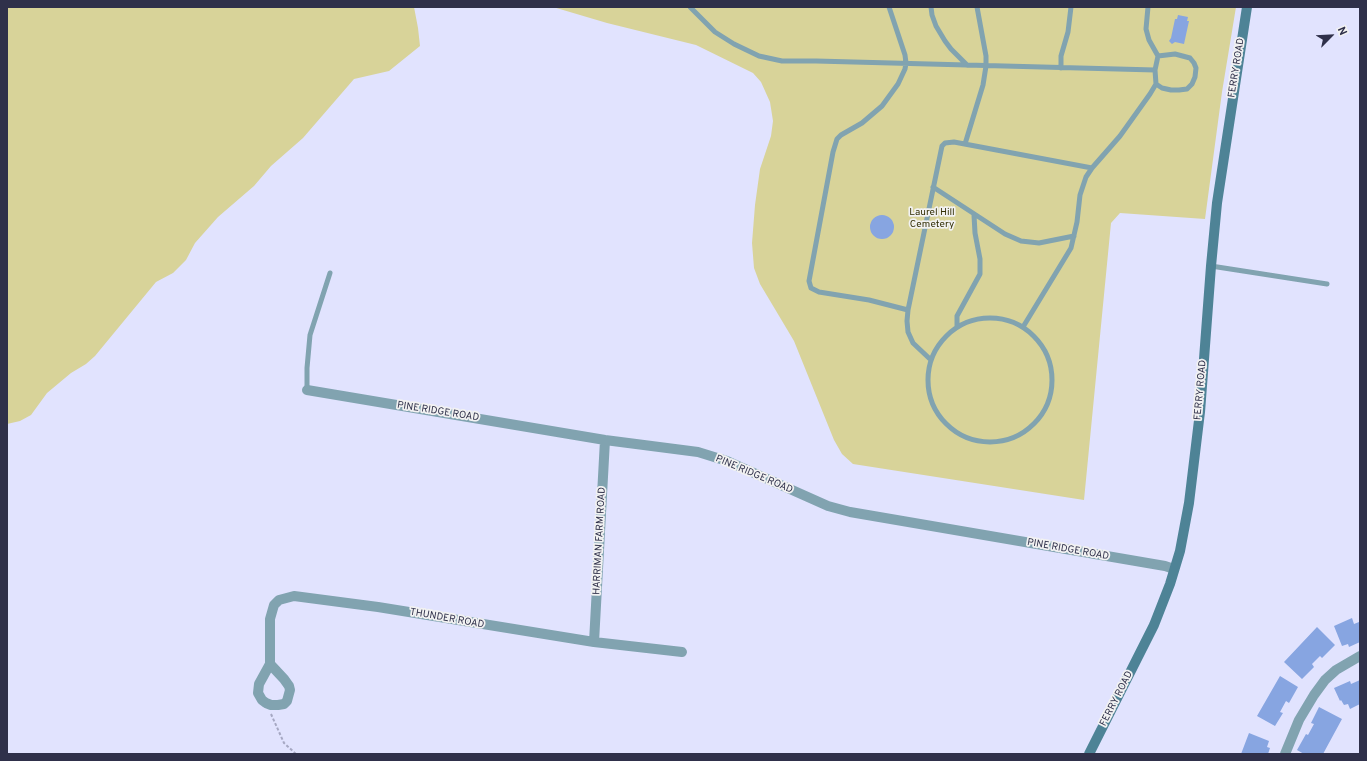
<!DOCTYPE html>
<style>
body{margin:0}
#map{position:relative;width:1367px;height:761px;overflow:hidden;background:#e1e3fe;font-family:Overpass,sans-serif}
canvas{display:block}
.frame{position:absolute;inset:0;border:8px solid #2f304a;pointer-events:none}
.north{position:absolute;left:1311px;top:16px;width:40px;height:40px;-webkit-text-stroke:3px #f2f2f2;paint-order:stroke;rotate:66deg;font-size:11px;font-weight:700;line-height:16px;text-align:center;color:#2f304a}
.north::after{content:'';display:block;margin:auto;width:14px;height:18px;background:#2f304a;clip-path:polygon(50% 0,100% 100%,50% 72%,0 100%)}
</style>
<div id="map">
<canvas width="1367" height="761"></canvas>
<div class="frame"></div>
<div class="north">N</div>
</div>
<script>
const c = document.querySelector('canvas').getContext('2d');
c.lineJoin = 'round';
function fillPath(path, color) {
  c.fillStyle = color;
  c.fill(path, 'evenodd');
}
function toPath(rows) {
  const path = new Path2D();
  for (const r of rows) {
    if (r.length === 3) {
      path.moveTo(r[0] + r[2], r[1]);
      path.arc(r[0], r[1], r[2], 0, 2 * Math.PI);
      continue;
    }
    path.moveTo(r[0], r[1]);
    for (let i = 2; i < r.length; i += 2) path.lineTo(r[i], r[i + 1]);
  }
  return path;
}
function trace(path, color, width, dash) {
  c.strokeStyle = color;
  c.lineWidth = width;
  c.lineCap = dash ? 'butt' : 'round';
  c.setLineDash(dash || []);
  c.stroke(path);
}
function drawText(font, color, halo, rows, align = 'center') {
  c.font = font + ' Overpass,sans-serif';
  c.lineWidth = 3.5;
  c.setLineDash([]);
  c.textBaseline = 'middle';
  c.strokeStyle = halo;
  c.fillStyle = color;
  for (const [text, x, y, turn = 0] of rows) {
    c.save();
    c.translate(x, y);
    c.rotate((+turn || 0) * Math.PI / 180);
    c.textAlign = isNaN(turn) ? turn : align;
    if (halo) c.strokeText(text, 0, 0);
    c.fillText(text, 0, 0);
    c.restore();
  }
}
fillPath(toPath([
 [7,7,414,7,418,28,420,46,389,71,354,79,303,138,271,166,254,186,218,217,195,243,186,260,173,273,156,282,95,356,86,364,71,373,47,393,31,415,20,421,7,424],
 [553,7,1236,7,1222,92,1205,219,1120,213,1111,223,1084,500,853,464,842,454,834,440,794,341,760,284,754,268,752,243,755,205,760,169,771,136,773,121,770,102,761,82,753,73,696,45,607,23]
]), '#d8d399');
fillPath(toPath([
 [1178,15,1188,17,1187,21,1189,21,1184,44,1175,42,1172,44,1169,41,1171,38,1175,19,1177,19],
 [882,227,12],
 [1352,618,1354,624,1359,622,1360,625,1360,642,1349,647,1348,644,1342,646,1334,626],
 [1317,627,1335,645,1322,658,1320,656,1312,664,1314,667,1302,679,1284,662],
 [1280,676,1298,687,1289,703,1286,701,1280,712,1283,713,1275,726,1257,716],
 [1360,680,1360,704,1350,709,1348,704,1344,705,1341,700,1340,701,1334,688,1350,681,1351,684],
 [1319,707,1342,719,1323,754,1304,754,1297,750,1306,734,1308,735,1314,724,1311,723],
 [1249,733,1269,741,1267,747,1270,748,1268,754,1241,754]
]), '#87a5e1');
trace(toPath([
 [271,714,284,743,296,754]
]), '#a6a8c3', 2, [3, 2]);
trace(toPath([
 [690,7,715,32,734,44,759,56,782,61,816,61,1155,70],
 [889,7,905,55,906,63,905,69,898,84,882,106,862,123,841,135,837,139,833,152,809,281,811,288,819,292,869,300,908,310],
 [931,7,932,15,936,26,945,41,951,49,967,65],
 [1061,68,1061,56,1068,32,1071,7],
 [1156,84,1162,88,1171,90,1179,90,1187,89,1192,84,1195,77,1196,68,1194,63,1190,58,1175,54,1158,56],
 [965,144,983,85,986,66,986,56,977,7],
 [933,187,1005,234,1021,241,1039,243,1074,236],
 [1211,266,1327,284],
 [990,380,62],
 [957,326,957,316,980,274,980,259,975,233,974,215],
 [1023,327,1071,248,1077,222,1080,195,1086,177,1092,168,1120,136,1150,94,1156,84,1155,70,1158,56,1149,40,1146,29,1148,7],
 [931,360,913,343,908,332,907,321,908,310,942,146,945,143,954,142,1092,168],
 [307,390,307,368,310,335,330,273]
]), '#81a3b0', 5);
trace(toPath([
 [307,390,605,440,698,452,727,461,828,506,850,512,1165,566,1174,569],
 [594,642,605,440],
 [270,664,259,684,258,693,262,700,266,703,271,705,278,705,284,704,287,701,290,690,289,686,284,679,270,664,270,619,274,605,279,600,294,596,378,607,594,642,682,652],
 [1285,754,1299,720,1314,695,1325,680,1336,670,1360,656]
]), '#81a3b0', 10);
trace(toPath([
 [1089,754,1154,625,1170,584,1180,551,1189,503,1200,412,1211,266,1217,203,1247,7]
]), '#4e8396', 10);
drawText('10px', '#2f304a', '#f2f2f2', [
 ["FERRY ROAD",1237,68,-81],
 ["FERRY ROAD",1201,390,-85],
 ["PINE RIDGE ROAD",438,412,9],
 ["PINE RIDGE ROAD",754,475,23],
 ["HARRIMAN FARM ROAD",600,541,-87],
 ["PINE RIDGE ROAD",1068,550,10],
 ["THUNDER ROAD",447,619,10],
 ["FERRY ROAD",1117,699,-63]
]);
drawText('10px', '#332f05', '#f2f2f2', [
 ["Laurel Hill",932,213],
 ["Cemetery",932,225]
]);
</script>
